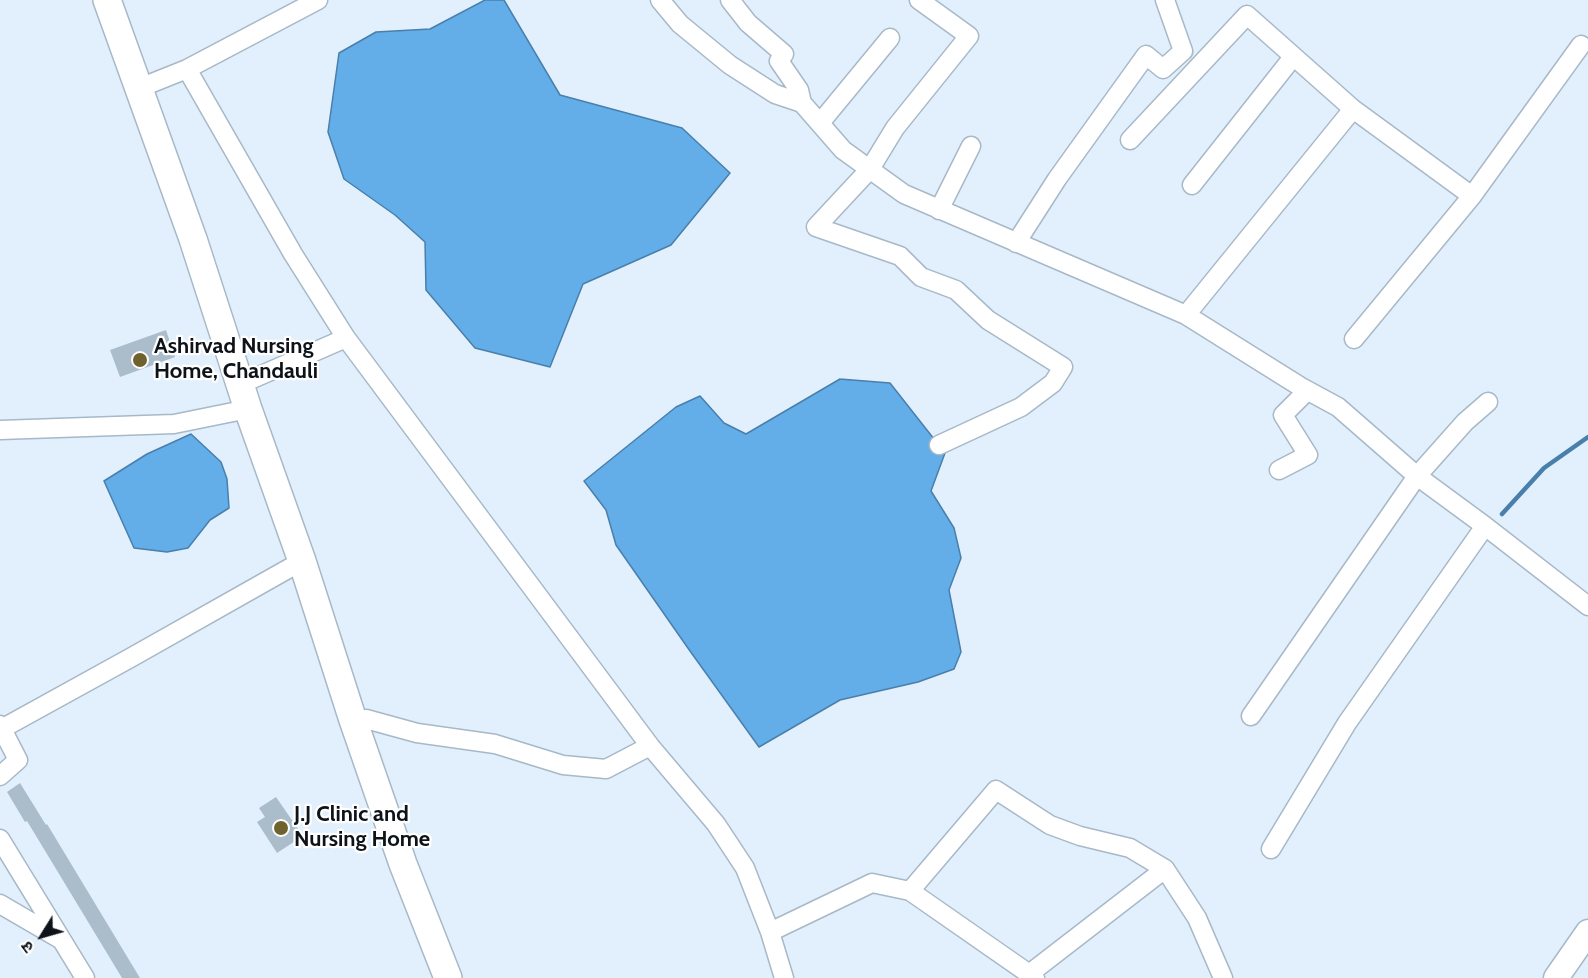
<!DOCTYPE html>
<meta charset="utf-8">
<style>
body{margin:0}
#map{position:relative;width:1588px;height:978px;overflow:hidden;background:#e2f0fd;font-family:Cabin,"Noto Sans Devanagari",sans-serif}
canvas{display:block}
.north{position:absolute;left:12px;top:906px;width:60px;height:60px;-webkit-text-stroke:4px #fff;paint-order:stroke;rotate:233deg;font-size:16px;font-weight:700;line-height:24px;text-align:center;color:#0d1319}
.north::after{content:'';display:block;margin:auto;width:21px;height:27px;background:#0d1319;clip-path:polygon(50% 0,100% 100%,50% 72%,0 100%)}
</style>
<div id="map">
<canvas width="1588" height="978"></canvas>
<div class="north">उ</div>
</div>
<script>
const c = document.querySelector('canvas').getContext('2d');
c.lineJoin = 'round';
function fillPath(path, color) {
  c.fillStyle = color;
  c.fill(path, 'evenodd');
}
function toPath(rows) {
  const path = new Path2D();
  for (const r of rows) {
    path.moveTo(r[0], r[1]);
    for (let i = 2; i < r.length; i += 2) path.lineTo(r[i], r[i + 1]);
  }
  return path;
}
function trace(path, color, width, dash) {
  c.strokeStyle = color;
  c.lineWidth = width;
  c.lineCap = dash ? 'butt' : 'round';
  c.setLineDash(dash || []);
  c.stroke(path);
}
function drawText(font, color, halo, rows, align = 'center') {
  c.font = font + ' Cabin,sans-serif';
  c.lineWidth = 4.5;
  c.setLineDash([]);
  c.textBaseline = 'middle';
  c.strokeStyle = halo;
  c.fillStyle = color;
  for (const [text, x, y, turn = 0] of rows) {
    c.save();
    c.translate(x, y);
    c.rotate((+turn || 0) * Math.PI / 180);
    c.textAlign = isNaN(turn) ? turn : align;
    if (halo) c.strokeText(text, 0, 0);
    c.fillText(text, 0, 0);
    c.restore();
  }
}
const water = toPath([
 [485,0,504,0,560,95,682,128,730,173,671,245,583,284,550,367,475,348,426,290,425,242,395,215,344,179,328,132,339,53,376,32,430,29,485,0],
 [840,379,890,383,945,453,931,491,954,528,961,558,949,590,961,652,954,669,918,682,840,700,759,747,690,651,616,545,606,510,584,481,676,407,700,396,724,423,746,434,840,379],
 [191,434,221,462,227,479,229,508,210,520,188,548,167,552,134,548,104,481,147,454,191,434]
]);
fillPath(water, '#63ade9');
trace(water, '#497fab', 1.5);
trace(toPath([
 [1502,514,1544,468,1588,437]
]), '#497fab', 4.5);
fillPath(toPath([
 [166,330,175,357,120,377,110,350],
 [20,783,46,825,47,824,140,978,122,978,27,821,25,822,7,792],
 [276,797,303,836,277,853,257,822,265,817,259,808]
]), '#abbccb');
const minor = toPath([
 [660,0,680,24,730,65,775,94,802,103,843,150,904,194,1186,315],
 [730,0,748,23,784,54,779,61,799,90,802,103],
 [919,0,969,36,895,128,870,169,816,227,900,256,921,277,956,290,988,320,1063,367,1053,383,1021,407,939,445],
 [187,69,293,254,346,338],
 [147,85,187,69,318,0],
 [1353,109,1186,315,1301,387,1338,407,1417,476,1485,526,1588,606],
 [820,123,890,38],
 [1130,140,1247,15,1353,109,1472,196],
 [1192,185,1293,57],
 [939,210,971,146],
 [1016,243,1057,179,1146,55,1163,69,1183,51,1165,0],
 [1354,339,1472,196,1581,45],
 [240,379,250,380,346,338,650,746,716,824,745,868,770,932,784,978],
 [0,430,174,424,248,409],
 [1279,470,1308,455,1283,415,1307,391],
 [1251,716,1417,476,1465,422,1488,402],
 [366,719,417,733,495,744,563,765,606,769,650,746],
 [0,725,18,760,0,776],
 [3,728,132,657,302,561],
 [0,839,85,978],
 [1271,849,1347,723,1485,526],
 [910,891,996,790,1050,825,1080,836,1130,848,1165,869,1197,918,1223,978],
 [0,904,60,939],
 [770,932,872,883,910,891,1035,978],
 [1029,974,1165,869]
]);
const major = toPath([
 [1556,978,1588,932]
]);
const highway = toPath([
 [107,0,193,239,248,409,302,561,352,717,403,864,448,978]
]);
trace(minor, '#a7b8c7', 21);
trace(major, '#a7b8c7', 27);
trace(highway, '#a7b8c7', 30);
trace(minor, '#fff', 18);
trace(major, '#fff', 24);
trace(highway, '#fff', 27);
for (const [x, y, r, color] of [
 [140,360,8,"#6f622f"],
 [281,828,8,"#6f622f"]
]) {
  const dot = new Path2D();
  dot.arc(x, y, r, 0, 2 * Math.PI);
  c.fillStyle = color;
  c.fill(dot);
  trace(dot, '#fff', 2);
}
drawText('bold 22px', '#0d1319', '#fff', [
 ["Ashirvad Nursing",154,347],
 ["Home, Chandauli",154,372],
 ["J.J Clinic and",294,815],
 ["Nursing Home",294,840]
], 'left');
</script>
